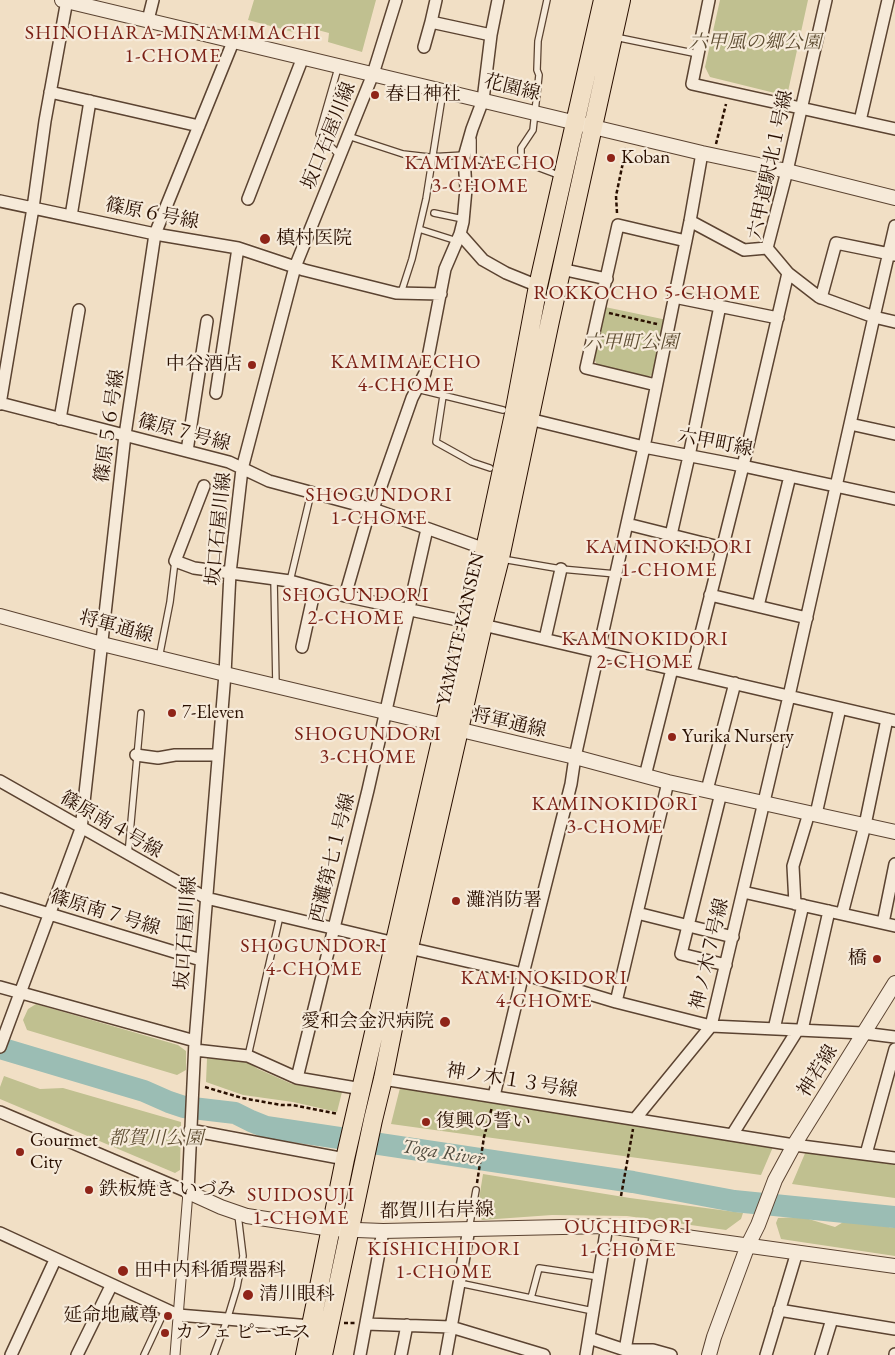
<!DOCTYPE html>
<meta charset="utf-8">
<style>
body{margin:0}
canvas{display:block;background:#f1dfc5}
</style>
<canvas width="895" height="1355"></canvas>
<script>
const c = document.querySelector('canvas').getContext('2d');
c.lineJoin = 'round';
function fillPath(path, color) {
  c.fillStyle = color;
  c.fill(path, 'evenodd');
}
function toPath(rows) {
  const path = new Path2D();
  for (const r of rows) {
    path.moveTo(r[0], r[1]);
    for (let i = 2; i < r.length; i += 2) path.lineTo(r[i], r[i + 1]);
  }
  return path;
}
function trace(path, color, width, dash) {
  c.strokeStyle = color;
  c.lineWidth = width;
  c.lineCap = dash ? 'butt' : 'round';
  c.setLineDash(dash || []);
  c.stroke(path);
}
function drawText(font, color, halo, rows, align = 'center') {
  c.font = font + ' "EB Garamond","Noto Serif JP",serif';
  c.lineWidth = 4.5;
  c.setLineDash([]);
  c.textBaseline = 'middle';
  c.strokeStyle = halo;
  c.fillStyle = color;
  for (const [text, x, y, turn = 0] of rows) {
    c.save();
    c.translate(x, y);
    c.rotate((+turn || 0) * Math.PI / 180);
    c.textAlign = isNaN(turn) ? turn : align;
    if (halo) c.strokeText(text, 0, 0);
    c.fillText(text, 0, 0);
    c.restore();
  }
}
fillPath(toPath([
 [254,0,376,0,362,52,328,42,329,33,295,24,293,32,248,20],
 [720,0,808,0,787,96,710,77,705,67],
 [605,307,667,320,656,374,646,377,598,366,594,359],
 [36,1004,178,1045,186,1051,186,1070,177,1075,27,1030,23,1020,28,1009],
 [207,1058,246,1061,258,1069,292,1084,342,1092,337,1112,293,1102,243,1095,206,1082],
 [4,1076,40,1089,63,1088,181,1122,180,1170,175,1173,0,1099,0,1087],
 [400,1088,627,1123,773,1147,761,1175,391,1124],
 [806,1151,895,1165,895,1198,792,1184],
 [483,1174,630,1198,743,1213,741,1219,726,1230,627,1216,552,1215,482,1220,477,1212],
 [802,1217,835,1227,845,1221,895,1228,895,1256,781,1239,776,1223,778,1218]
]), '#c0c090');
trace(toPath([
 [0,1048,144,1091,169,1102,184,1107,235,1113,251,1121,266,1127,633,1182,734,1201,895,1217]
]), '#9bbdb4', 22);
const service = toPath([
 [615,37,698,54],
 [338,68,319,134,340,156],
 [348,136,403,154,429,157,464,155],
 [473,140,473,158,492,164,521,161,561,176],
 [521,161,521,148,533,130,539,75,537,70,538,41,547,0],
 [434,213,463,219],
 [419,229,457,241],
 [401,293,412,259,426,199,443,91],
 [417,389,503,410],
 [443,396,436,442,472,462,490,468],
 [502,559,561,569,616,574],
 [274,579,276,686],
 [290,581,311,493],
 [159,658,170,602,175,561],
 [128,855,141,713],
 [248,1056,280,916],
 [469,1229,476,1190],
 [459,1283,593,1311],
 [531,1298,539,1268,599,1277],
 [144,1355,165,1310],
 [214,1355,227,1320,237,1287,243,1256,238,1215]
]);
const pedestrian = toPath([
 [175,1355,188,1192]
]);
const minor = toPath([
 [436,0,431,22,491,35],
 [709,0,692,84,895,129],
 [148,20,153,0],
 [424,47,431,22],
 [50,92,199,126],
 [860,121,888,0],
 [248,199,303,57],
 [0,201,155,234,238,248,304,270,396,293,441,294],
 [71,216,90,101],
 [690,221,744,250,767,248],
 [895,226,874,317,895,322],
 [460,234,483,260,506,273,538,286],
 [561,269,607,279],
 [674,297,778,318],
 [821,298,836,243,895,255],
 [656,385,586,368,618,225,686,241],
 [216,393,238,248],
 [0,403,229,462,269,481,373,509,485,549],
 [0,404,33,208,45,121,67,0],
 [60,419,79,310],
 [529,419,644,447,743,466,895,499],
 [850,424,895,434],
 [187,451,207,321],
 [204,486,175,561,194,568,290,581,345,596,467,622],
 [627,524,723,548],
 [671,535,689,456,720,306],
 [710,595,807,618],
 [345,596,368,516,373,509,412,398,425,373,445,269,460,234,463,222,466,189,464,157,472,129,483,100,491,35,498,0],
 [758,606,790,476],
 [483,625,895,721],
 [545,639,561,569],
 [302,647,315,588],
 [691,673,743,466,788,273],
 [136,755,158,758,175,755,218,755],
 [645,776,672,669],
 [0,781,206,898,395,943,409,948,523,974,616,1002,711,1026,863,1033,895,1037],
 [707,790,735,683],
 [721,793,681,954,726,965],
 [816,814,840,708],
 [743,892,895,926],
 [0,899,201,960],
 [795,904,793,866,809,813],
 [637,913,733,937],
 [842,914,865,825,887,719],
 [883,923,895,864],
 [0,987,195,1041],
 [616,1002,668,782],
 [774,1029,803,905],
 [802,1030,829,911],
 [0,1047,81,829,125,435,155,234,233,42],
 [195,1050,248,1056,297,1078,362,1089],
 [297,1078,368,790,427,529],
 [383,1079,794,1145,895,1158],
 [494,1096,523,974,571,784,575,757,644,447,690,221,702,153],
 [0,1112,188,1192,195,1041,225,674,230,573,242,469,295,267,373,74,396,0],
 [635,1119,711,1026,789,696,874,317,819,297,788,273,767,248,787,171,826,0],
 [190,1130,345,1159],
 [732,1135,797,1031],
 [866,1154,895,1049],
 [0,1233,178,1315,311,1326],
 [779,1310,895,1329],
 [366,1324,451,1327,544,1355],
 [589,1338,625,1350,653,1350,671,1355],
 [625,1350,646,1232],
 [11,1355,55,1260],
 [77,1355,111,1286],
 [360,1355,383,1231],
 [401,1355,407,1325],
 [446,1355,469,1229],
 [586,1355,607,1226],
 [766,1355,797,1252],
 [821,1355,832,1319],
 [895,1355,895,1354]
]);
const tertiary = toPath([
 [62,0,702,153,787,171,895,198],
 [0,616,102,644,225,674,575,757,668,782,895,832],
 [188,1192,221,1207,247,1216,331,1229,383,1231,607,1226,895,1266],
 [709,1355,714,1337,748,1245,758,1225,775,1180,794,1145,895,983]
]);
const primary = toPath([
 [305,1355,345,1159,485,549,514,414,538,286,603,0],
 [323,1355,373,1120,383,1079,409,948,483,625,500,558,550,321,621,0]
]);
trace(service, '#5b4331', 8);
trace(pedestrian, '#5b4331', 11);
trace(minor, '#5b4331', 14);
trace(tertiary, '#5b4331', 16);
trace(primary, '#290f00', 20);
trace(toPath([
 [716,144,726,104],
 [617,213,616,196,626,148],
 [609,313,657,324],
 [205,1087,242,1098,281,1105,293,1105,338,1114],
 [477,1183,484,1137,492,1107],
 [621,1196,633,1129],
 [344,1323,356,1323]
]), '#290f00', 2.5, [4, 2.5]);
trace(service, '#f6ead9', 5.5);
trace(pedestrian, '#f6ead9', 9);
trace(minor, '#f6ead9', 11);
trace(tertiary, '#f6ead9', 14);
trace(primary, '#f1dfc5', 18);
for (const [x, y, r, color] of [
 [375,95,5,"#8f2418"],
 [611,158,5,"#8f2418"],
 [265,239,6,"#8f2418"],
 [252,365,5,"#8f2418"],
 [172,713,5,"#8f2418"],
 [672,737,5,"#8f2418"],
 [456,901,5,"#8f2418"],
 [877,959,5,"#8f2418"],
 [445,1022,6,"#8f2418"],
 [426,1122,5,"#8f2418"],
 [20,1152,5,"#8f2418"],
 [89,1190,5,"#8f2418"],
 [123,1271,6,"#8f2418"],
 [248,1295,6,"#8f2418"],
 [168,1316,5,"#8f2418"],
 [165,1333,5,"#8f2418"]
]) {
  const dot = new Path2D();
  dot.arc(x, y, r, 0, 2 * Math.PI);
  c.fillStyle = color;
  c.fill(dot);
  trace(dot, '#f6ead9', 2);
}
drawText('italic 19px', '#5e4d32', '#f6ead9', [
 ["六甲風の郷公園",755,43],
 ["六甲町公園",631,343],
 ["都賀川公園",156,1139]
]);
drawText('19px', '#290f00', '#f6ead9', [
 ["花園線",512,88,14],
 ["坂口石屋川線",329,136,-68],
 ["六甲道駅北１号線",771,165,-78],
 ["篠原６号線",152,214,11],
 ["篠原５６号線",110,426,-82],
 ["篠原７号線",184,433,15],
 ["六甲町線",715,443,11],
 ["坂口石屋川線",219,529,-84],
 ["将軍通線",116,627,15],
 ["YAMATE-KANSEN",461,629,-77],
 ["将軍通線",509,723,13],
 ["篠原南４号線",111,825,30],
 ["西灘第七１号線",333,858,-76],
 ["篠原南７号線",105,913,17],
 ["坂口石屋川線",186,933,-86],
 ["神ノ木７号線",710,954,-77],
 ["神若線",818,1071,-58],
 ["神ノ木１３号線",512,1081,9],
 ["都賀川右岸線",437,1211,-1]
]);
drawText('19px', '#290f00', '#f6ead9', [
 ["春日神社",385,95],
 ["Koban",621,158],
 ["槙村医院",276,239],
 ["中谷酒店",242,365,"right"],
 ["7-Eleven",182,713],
 ["Yurika Nursery",682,737],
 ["灘消防署",466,901],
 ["橋",867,959,"right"],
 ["愛和会金沢病院",434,1022,"right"],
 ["復興の誓い",436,1122],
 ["Gourmet",30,1141],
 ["City",30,1163],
 ["鉄板焼き いづみ",99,1190],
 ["田中内科循環器科",134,1271],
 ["清川眼科",259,1295],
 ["延命地蔵尊",158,1316,"right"],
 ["カフェ ピーエス",175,1333]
], 'left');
c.letterSpacing = '1px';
drawText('20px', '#7a1f14', '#f6ead9', [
 ["SHINOHARA-MINAMIMACHI",173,34],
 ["1-CHOME",173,57],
 ["KAMIMAECHO",480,164],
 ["3-CHOME",480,187],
 ["ROKKOCHO 5-CHOME",647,294],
 ["KAMIMAECHO",406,363],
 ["4-CHOME",406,386],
 ["SHOGUNDORI",379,496],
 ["1-CHOME",379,519],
 ["KAMINOKIDORI",669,548],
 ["1-CHOME",669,571],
 ["SHOGUNDORI",356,596],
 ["2-CHOME",356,619],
 ["KAMINOKIDORI",645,640],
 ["2-CHOME",645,663],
 ["SHOGUNDORI",368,735],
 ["3-CHOME",368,758],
 ["KAMINOKIDORI",615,805],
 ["3-CHOME",615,828],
 ["SHOGUNDORI",314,947],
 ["4-CHOME",314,970],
 ["KAMINOKIDORI",544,979],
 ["4-CHOME",544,1002],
 ["SUIDOSUJI",301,1196],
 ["1-CHOME",301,1219],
 ["OUCHIDORI",628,1228],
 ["1-CHOME",628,1251],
 ["KISHICHIDORI",444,1250],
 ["1-CHOME",444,1273]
]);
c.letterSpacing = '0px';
drawText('italic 20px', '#514c3f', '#f6ead9', [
 ["Toga River",443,1153,9]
]);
</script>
